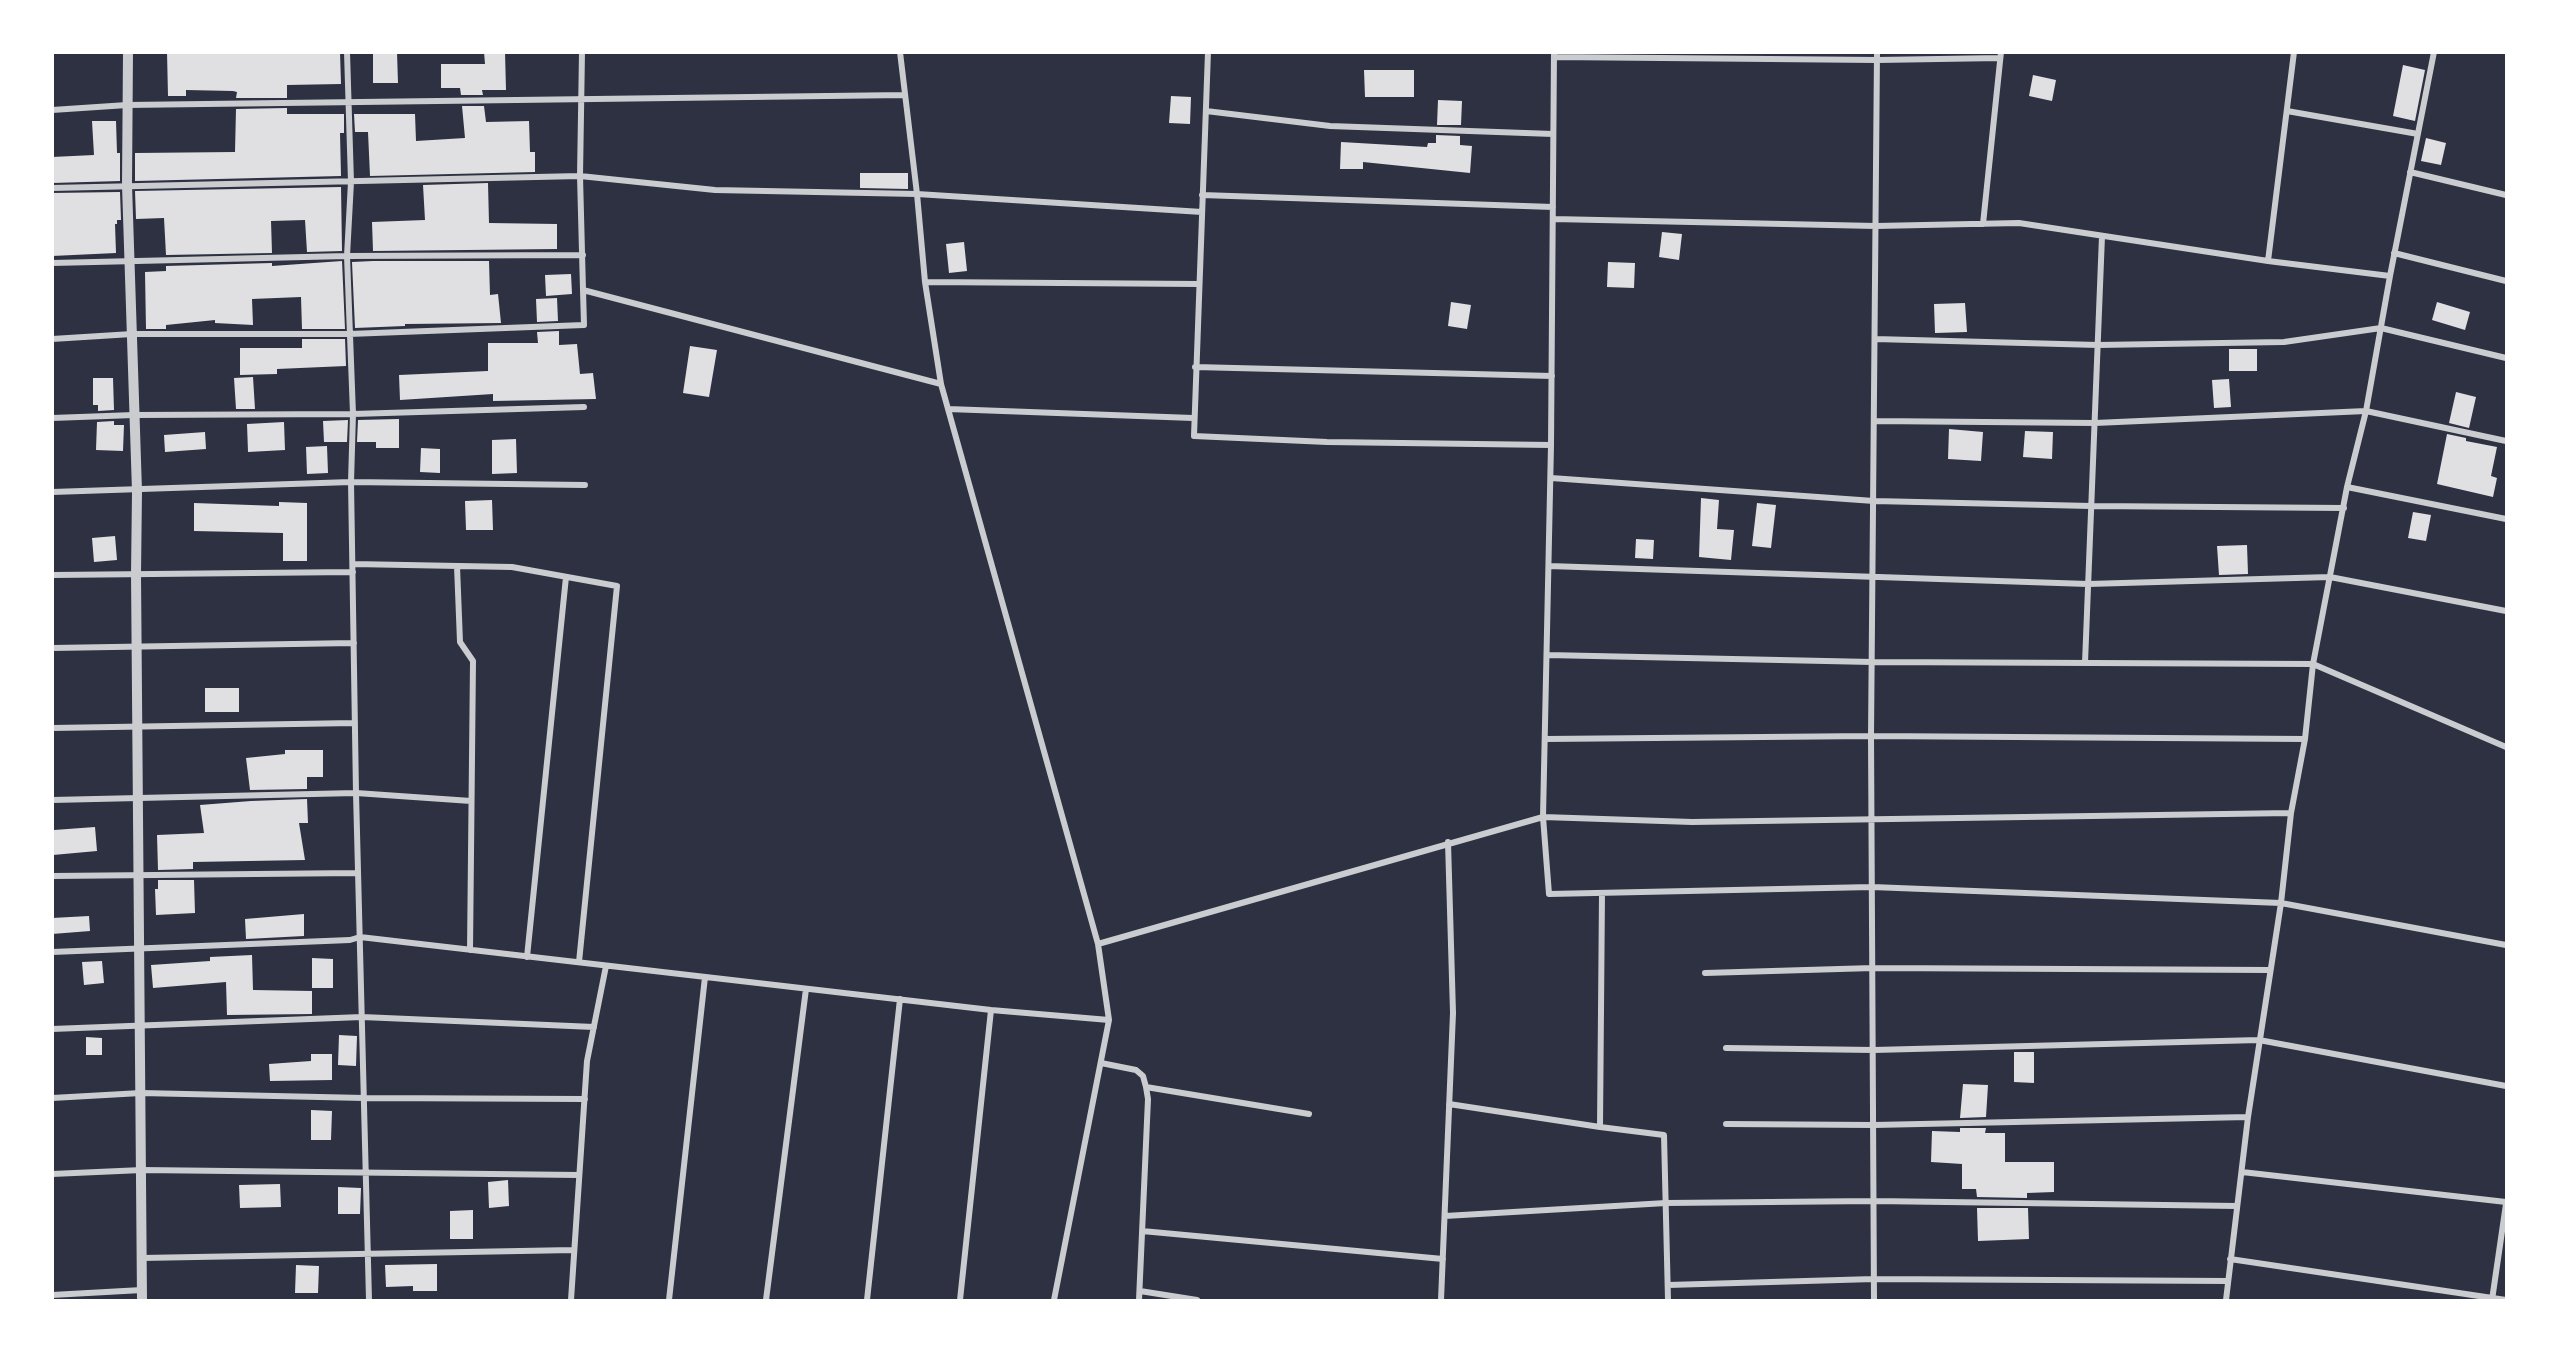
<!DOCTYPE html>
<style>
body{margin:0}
#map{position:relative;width:2559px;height:1353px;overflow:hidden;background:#2d3142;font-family:Signika,sans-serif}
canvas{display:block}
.frame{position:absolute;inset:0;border:54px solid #fff;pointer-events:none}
</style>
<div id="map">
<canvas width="2559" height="1353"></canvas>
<div class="frame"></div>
</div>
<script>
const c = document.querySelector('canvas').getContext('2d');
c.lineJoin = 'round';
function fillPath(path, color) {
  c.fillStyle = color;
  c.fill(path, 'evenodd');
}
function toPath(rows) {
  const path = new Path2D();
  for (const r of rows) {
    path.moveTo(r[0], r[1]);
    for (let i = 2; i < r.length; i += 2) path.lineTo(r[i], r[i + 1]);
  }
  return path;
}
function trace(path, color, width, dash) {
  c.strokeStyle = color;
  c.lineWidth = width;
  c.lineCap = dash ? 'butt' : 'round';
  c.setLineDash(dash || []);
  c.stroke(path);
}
fillPath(toPath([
 [167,52,340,52,341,84,287,85,287,98,236,98,237,92,233,91,186,90,186,96,168,96],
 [373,52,397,52,398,83,373,83],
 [484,52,505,52,506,90,482,90,483,95,461,95,460,88,441,88,441,64,485,64],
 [2403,65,2425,70,2415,121,2393,116],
 [1364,70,1414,70,1414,97,1365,97],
 [2033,75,2056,80,2052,101,2029,96],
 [1171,96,1191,97,1190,124,1169,123],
 [1438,100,1462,101,1461,125,1437,125],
 [462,106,484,106,486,122,529,121,530,152,535,152,535,172,370,176,368,132,355,132,354,114,415,114,416,141,465,138],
 [287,108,287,114,344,114,344,133,340,133,341,176,135,181,135,153,235,152,236,109],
 [92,121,116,121,117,153,120,153,120,181,52,183,52,157,94,155],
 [1436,135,1460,136,1460,145,1472,146,1470,173,1363,162,1363,169,1340,169,1341,142,1427,147,1428,143,1436,143],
 [2426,138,2446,143,2441,165,2421,161],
 [860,173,908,173,908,189,860,188],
 [488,183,489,223,557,224,557,249,373,251,372,222,425,220,423,185],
 [341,187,342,251,307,252,305,220,271,221,272,253,166,255,164,218,136,219,135,191],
 [120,192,121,220,117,220,117,224,115,224,116,253,52,256,52,193],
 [1662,232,1682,234,1679,260,1659,257],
 [964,242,967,271,949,273,946,244],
 [342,261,345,329,302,329,301,297,252,299,253,325,215,323,215,320,166,325,166,329,146,329,145,272,166,271,166,266,272,263,272,266],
 [373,261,489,261,490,295,498,294,501,323,405,324,405,326,355,328,352,262],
 [1608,262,1635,263,1634,288,1607,287],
 [571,274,572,294,546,296,545,275],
 [557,298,558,321,537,322,536,299],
 [1451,302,1471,305,1467,329,1448,326],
 [2437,302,2470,312,2465,330,2432,320],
 [1965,303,1967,332,1935,333,1934,304],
 [559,331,559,345,577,344,580,374,593,373,596,399,493,401,493,394,400,400,399,375,488,371,488,343,538,343,537,332],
 [302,339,345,339,346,366,277,369,277,374,240,375,240,348,302,348],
 [690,346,717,350,709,397,683,393],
 [2229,349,2257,349,2257,371,2229,371],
 [253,377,255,409,236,409,234,378],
 [93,378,113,378,114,410,98,411,98,405,93,405],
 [2229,379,2231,407,2214,408,2212,380],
 [2456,392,2476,397,2469,428,2449,423],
 [399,419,399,448,376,448,376,442,357,442,358,420],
 [348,420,347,442,324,442,323,421],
 [114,421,114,425,124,425,123,451,96,450,97,422],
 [284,422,285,450,248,452,247,424],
 [1949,429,1983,432,1981,461,1948,459],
 [2025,431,2053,432,2052,459,2023,457],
 [205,432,206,449,165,452,164,435],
 [2447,434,2466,438,2466,441,2497,447,2491,476,2497,478,2493,497,2437,484],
 [516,439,517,473,492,474,492,440],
 [327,446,328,473,307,474,306,447],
 [421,448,440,449,440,473,420,472],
 [1701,498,1719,500,1717,529,1734,530,1731,560,1699,557],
 [492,500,493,530,466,530,465,501],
 [279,502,307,503,307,561,283,561,283,533,194,531,194,503,279,506],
 [1757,503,1776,505,1771,548,1752,546],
 [2413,512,2431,515,2426,541,2408,538],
 [115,536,117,560,94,562,92,538],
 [1636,539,1654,540,1653,559,1635,558],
 [2247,545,2248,574,2219,575,2217,546],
 [205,688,239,688,239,712,205,712],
 [285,750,323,750,323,777,307,777,307,789,250,790,246,758,285,754],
 [307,799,308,823,299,823,305,860,193,862,193,869,158,870,157,835,204,833,200,805,251,801],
 [95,827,97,851,53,855,54,830],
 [158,880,194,880,195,913,156,915,155,889,158,889],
 [304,914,304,936,246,939,245,919],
 [89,916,90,931,52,934,52,918],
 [252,955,253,990,312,991,312,1014,227,1015,226,982,153,988,151,965,210,961,210,957],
 [312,958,333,959,333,988,312,988],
 [102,961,104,983,84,985,82,962],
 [339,1035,357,1036,356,1066,338,1065],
 [86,1037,102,1038,102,1055,86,1055],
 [2014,1052,2034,1052,2034,1083,2014,1082],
 [311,1054,332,1054,332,1080,270,1081,269,1064,311,1061],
 [1963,1084,1988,1085,1986,1117,1960,1118],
 [311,1110,332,1111,331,1140,311,1140],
 [1960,1128,1986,1128,1985,1133,2005,1133,2005,1162,2054,1162,2054,1192,2027,1193,2027,1198,1977,1197,1976,1189,1962,1189,1962,1164,1931,1162,1932,1131,1960,1132],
 [508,1180,509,1206,489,1208,488,1182],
 [280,1184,281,1207,240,1208,239,1185],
 [338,1187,361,1188,360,1214,338,1214],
 [1977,1208,2028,1208,2029,1239,1978,1241],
 [473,1210,473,1239,450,1239,450,1211],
 [437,1264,437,1291,413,1291,413,1286,386,1287,385,1265],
 [296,1265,319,1266,318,1293,295,1293]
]), '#e0e0e3');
trace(toPath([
 [347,52,351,182,347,256,353,414,351,482,356,793,369,1300],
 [582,52,580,176,583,290,941,384],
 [900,52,917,194,925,282,941,384,1098,944,1543,817,1551,445,1554,52],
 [1208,52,1194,436,1327,442,1551,445],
 [1554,57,1877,60,2000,58],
 [52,110,127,105,905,95],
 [1206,111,1330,126,1553,134],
 [2287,111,2418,134],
 [2410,172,2506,195],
 [52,188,580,176,715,190,917,194,1202,212],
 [1202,195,1553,207],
 [1553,219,1876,226,2019,223,2268,261,2294,52],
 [1983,224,2001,52],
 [2394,253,2506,281],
 [2268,261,2390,276],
 [52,263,347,256,583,255],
 [925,282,1199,284],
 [52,339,132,334,349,334,584,325,583,290],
 [1875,339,2098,345,2284,342,2381,328,2506,358],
 [1195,367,1552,376],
 [948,409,1193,418],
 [52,418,134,415,353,414,584,407],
 [1874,421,2095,423,2366,411,2506,441],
 [1551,478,1874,501,2091,506,2344,508],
 [2347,487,2506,519],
 [52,492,351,482,585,485],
 [353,564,512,567,617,586,579,962],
 [457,566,460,642,473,661,470,950],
 [1549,566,2088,584,2330,577,2506,611],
 [52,575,353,572],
 [52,648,354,643],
 [1547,655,1872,662,2313,664,2506,747],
 [2085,663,2102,236],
 [52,728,355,723],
 [1545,739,1871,736,2305,739],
 [52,800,356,793,471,801],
 [2291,813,1692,822,1543,817,1549,894,1872,887,2281,903,2506,945],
 [52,876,358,873],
 [1602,893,1600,1127,1664,1135,1668,1300],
 [52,952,350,940,360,937,991,1010,1109,1020],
 [527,957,566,577],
 [1705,973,1873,968,2270,970],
 [52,1029,362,1017,594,1027],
 [1726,1048,1874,1050,2259,1040,2506,1086],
 [1101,1063,1136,1070,1143,1076,1146,1087,1148,1099,1139,1300],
 [1146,1087,1309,1114],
 [52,1098,141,1093,364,1098,585,1099],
 [1449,1104,1600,1127],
 [1726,1124,1874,1125,2248,1117],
 [2242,1172,2506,1202],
 [52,1174,142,1170,579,1175],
 [1445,1216,1666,1203,1874,1201,2237,1206],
 [1142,1231,1443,1259],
 [142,1258,574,1250],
 [2230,1259,2506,1300],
 [1668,1285,1874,1279,2228,1281],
 [1140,1291,1197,1300],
 [52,1295,142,1290],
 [571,1300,587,1061,606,966],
 [669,1300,705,977],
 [766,1300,806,989],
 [867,1300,900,999],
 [960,1300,991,1010],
 [1054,1300,1109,1020,1098,944],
 [1441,1300,1453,1013,1448,842],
 [1874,1300,1871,736,1877,52],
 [2226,1300,2248,1117,2281,903,2291,813,2305,739,2313,664,2347,487,2366,411,2390,276,2434,52],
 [2492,1300,2506,1204]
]), '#caccd0', 6);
trace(toPath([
 [128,52,127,185,137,491,136,574,142,1300]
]), '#caccd0', 10);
</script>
